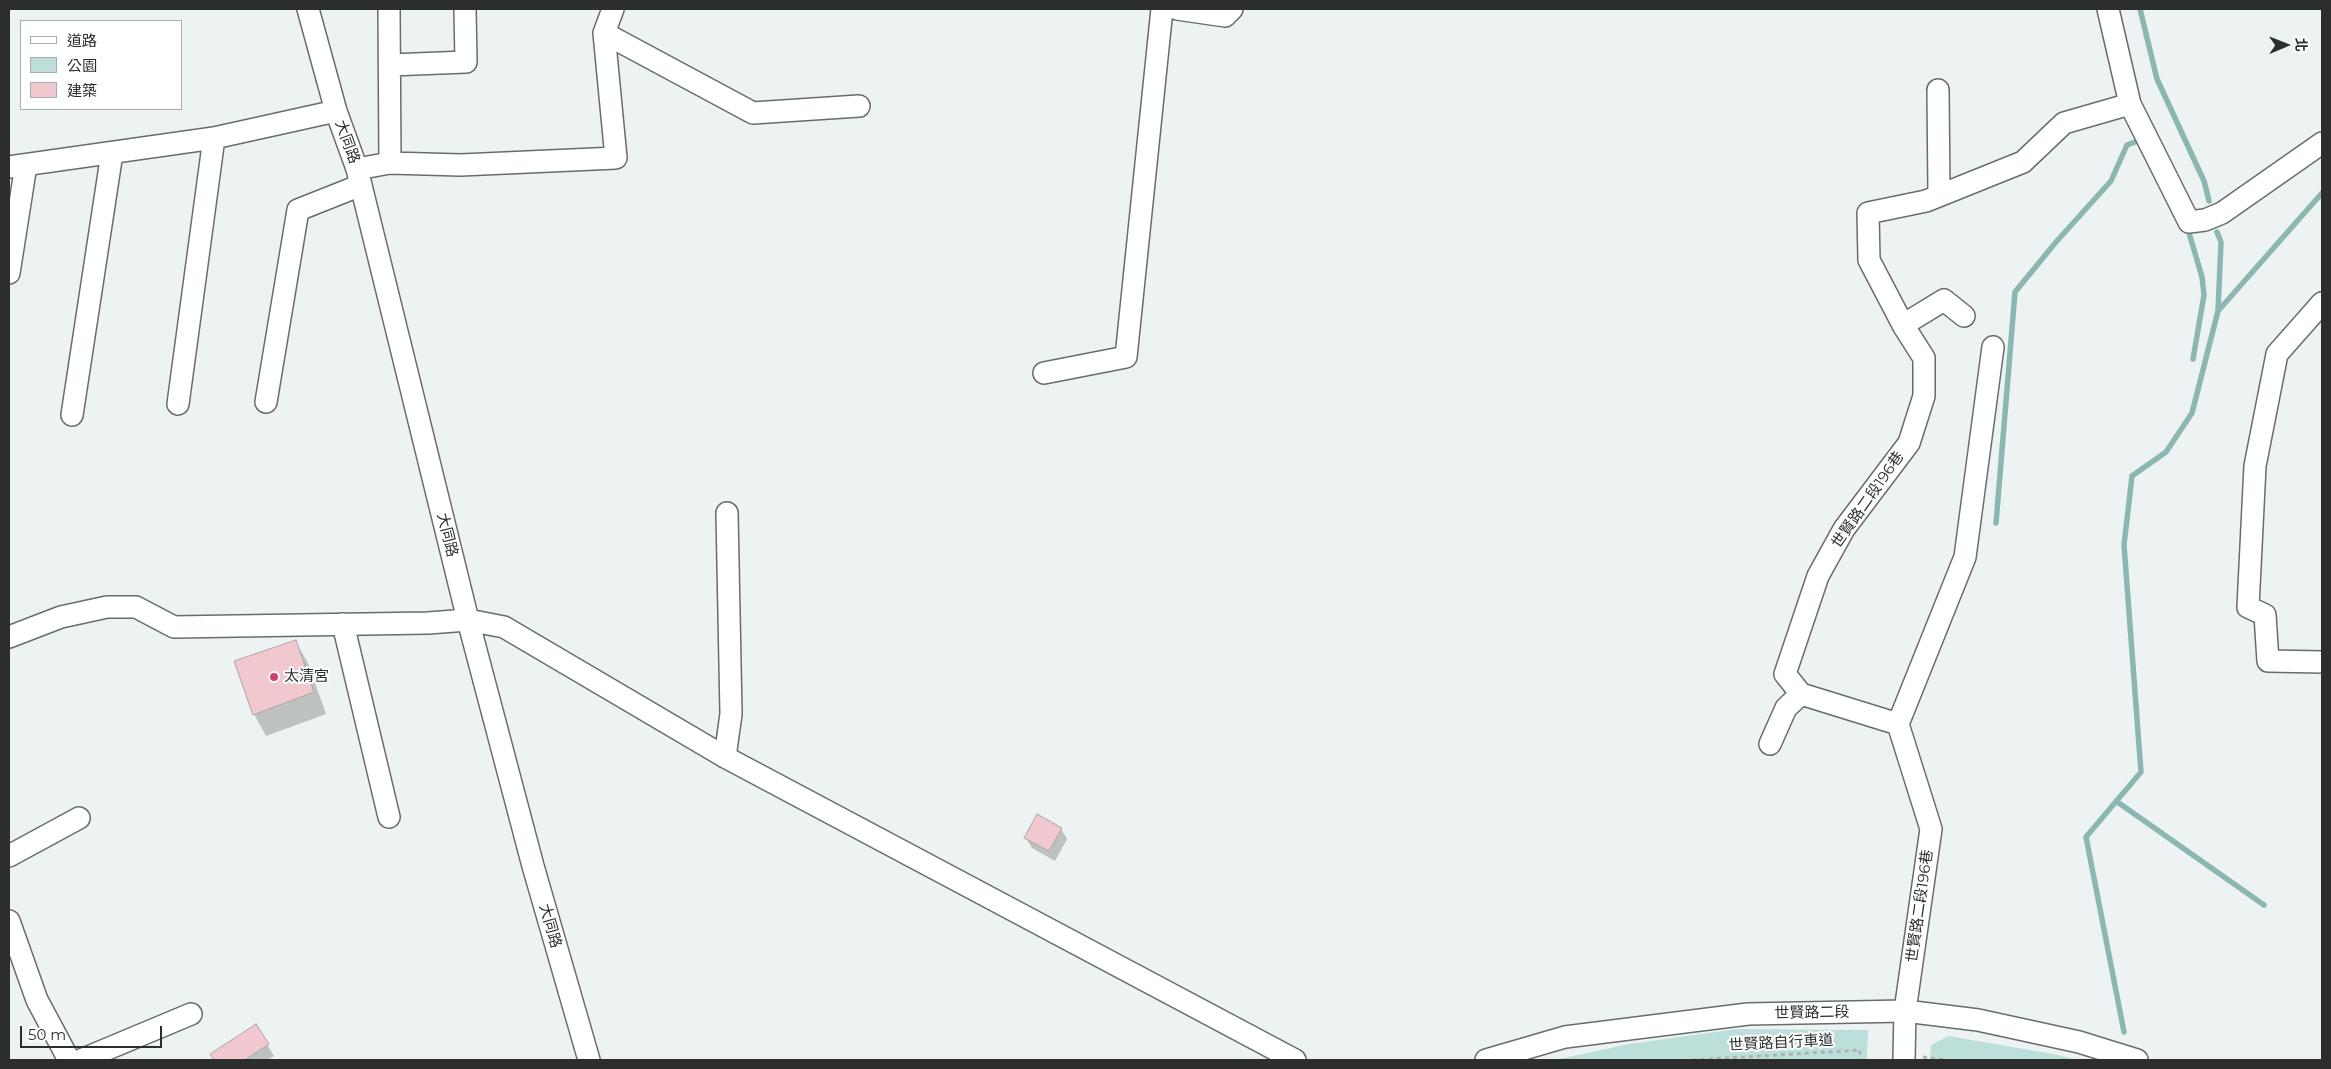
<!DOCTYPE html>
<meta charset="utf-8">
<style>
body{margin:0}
#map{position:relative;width:2331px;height:1069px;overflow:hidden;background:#edf3f2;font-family:Montserrat,"Noto Sans TC",sans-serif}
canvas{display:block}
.frame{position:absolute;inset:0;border:10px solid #2b2e2d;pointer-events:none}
.legend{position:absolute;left:20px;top:20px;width:162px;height:90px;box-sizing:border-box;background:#feffff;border:1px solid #aaabab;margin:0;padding:6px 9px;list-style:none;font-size:15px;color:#2b2e2d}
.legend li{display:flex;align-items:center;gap:10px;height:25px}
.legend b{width:25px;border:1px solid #aaabab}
.north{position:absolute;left:2261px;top:20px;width:50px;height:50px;-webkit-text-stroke:4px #feffff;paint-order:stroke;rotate:89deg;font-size:14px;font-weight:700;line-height:20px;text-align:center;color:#2b2e2d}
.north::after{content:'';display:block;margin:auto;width:18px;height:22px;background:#2b2e2d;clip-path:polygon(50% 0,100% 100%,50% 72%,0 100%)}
.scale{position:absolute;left:20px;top:1026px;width:142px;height:22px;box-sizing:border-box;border:2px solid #2b2e2d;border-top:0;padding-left:6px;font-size:15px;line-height:18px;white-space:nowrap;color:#2b2e2d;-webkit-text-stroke:4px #feffff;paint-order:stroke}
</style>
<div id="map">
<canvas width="2331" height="1069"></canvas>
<div class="frame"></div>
<ul class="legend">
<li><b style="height:6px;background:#fff"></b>道路</li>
<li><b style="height:14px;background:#bddfd9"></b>公園</li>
<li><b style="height:14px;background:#f2c8cf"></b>建築</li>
</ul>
<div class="north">北</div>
<div class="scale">50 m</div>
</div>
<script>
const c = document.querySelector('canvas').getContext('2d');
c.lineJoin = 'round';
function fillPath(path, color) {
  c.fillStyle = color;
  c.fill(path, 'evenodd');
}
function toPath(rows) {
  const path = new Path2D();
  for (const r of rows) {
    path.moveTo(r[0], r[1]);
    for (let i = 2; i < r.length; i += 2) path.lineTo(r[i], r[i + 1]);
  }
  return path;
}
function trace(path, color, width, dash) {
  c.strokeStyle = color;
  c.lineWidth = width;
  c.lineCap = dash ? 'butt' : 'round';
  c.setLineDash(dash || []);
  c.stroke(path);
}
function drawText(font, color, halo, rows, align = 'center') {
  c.font = font + ' Montserrat,"Noto Sans TC",sans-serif';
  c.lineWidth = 4;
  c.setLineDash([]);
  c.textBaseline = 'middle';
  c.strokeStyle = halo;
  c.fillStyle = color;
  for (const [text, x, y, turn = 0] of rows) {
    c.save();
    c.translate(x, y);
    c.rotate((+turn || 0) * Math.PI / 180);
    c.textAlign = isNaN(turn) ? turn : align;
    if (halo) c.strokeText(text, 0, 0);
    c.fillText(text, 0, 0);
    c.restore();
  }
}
fillPath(toPath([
 [1737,1029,1868,1030,1867,1060,1555,1060,1629,1044],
 [1948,1036,2053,1054,2078,1060,1930,1060,1931,1045]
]), '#bddfd9');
fillPath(toPath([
 [295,641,308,663,326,714,266,736,254,714],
 [1061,829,1067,839,1055,861,1032,848,1026,838],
 [256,1026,274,1056,267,1060,215,1060,211,1055]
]), '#0003');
trace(toPath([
 [2140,9,2157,79,2204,181,2209,201],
 [2187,226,2202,277,2204,295,2193,359],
 [2217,232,2221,242,2218,311],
 [1996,523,2015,292,2056,242,2111,181,2127,145,2143,139],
 [2116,801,2264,905],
 [2124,1032,2086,837,2141,772,2124,545,2132,476,2166,452,2192,413,2218,311,2322,193]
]), '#8cb7b0', 5.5);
const building = toPath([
 [296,640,314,692,253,715,234,661,296,640],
 [1037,814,1062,828,1049,851,1024,838,1037,814],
 [256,1024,269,1044,245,1060,214,1060,210,1054,256,1024]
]);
fillPath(building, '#f2c8cf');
trace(building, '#aaa5a6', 1);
const minor = toPath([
 [308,9,336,111,357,169,468,620,533,866,589,1060],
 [1177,9,1225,16,1232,9],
 [2108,9,2130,104,2189,222,2205,220,2222,213,2322,143],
 [604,33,753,113,859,106],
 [390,65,466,62,465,9],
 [1938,90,1939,195],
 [390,163,461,165,616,158,604,33,613,9],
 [9,167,214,138,336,111],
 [357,169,390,163,389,9],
 [9,273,26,165],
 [2322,303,2277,354,2255,466,2248,607,2265,615,2268,661,2322,662],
 [1903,325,1944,300,1964,316],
 [1044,373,1126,357,1162,9],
 [266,402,298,210,361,185],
 [178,404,214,138],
 [72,415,112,153],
 [343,624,389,817],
 [9,637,61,617,107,607,136,607,174,627,428,623,468,620,504,627,725,757,1295,1060],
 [1898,724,1965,557,1993,347],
 [1770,744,1786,708,1801,694],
 [725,757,731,714,727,513],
 [9,856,79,818],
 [9,921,37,1000,69,1060],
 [81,1060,191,1014],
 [1486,1060,1565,1037,1748,1014,1905,1011,1978,1020,2079,1042,2137,1060],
 [1904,1060,1905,1011,1931,829,1898,724,1801,694,1785,674,1818,576,1844,529,1909,443,1924,396,1924,358,1903,325,1869,260,1868,213,1926,201,2023,162,2064,123,2130,104]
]);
trace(minor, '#686d6c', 24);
trace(toPath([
 [1923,1057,1945,1060],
 [1693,1060,1860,1050,1859,1060]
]), '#aeb3b2', 3, [4, 4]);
trace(minor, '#fff', 21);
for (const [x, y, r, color] of [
 [274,677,5,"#cf416a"]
]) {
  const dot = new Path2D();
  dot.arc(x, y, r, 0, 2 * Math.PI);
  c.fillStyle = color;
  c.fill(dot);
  trace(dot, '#feffff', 2);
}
drawText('15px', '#2b2e2d', '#feffff', [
 ["大同路",347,142,70],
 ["世賢路二段196巷",1868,500,-55],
 ["大同路",447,535,76],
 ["世賢路二段196巷",1920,906,-82],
 ["大同路",550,926,74],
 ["世賢路二段",1812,1013,-1],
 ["世賢路自行車道",1781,1043,-3]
]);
drawText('15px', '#2b2e2d', '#feffff', [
 ["太清宮",284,677]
], 'left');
</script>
